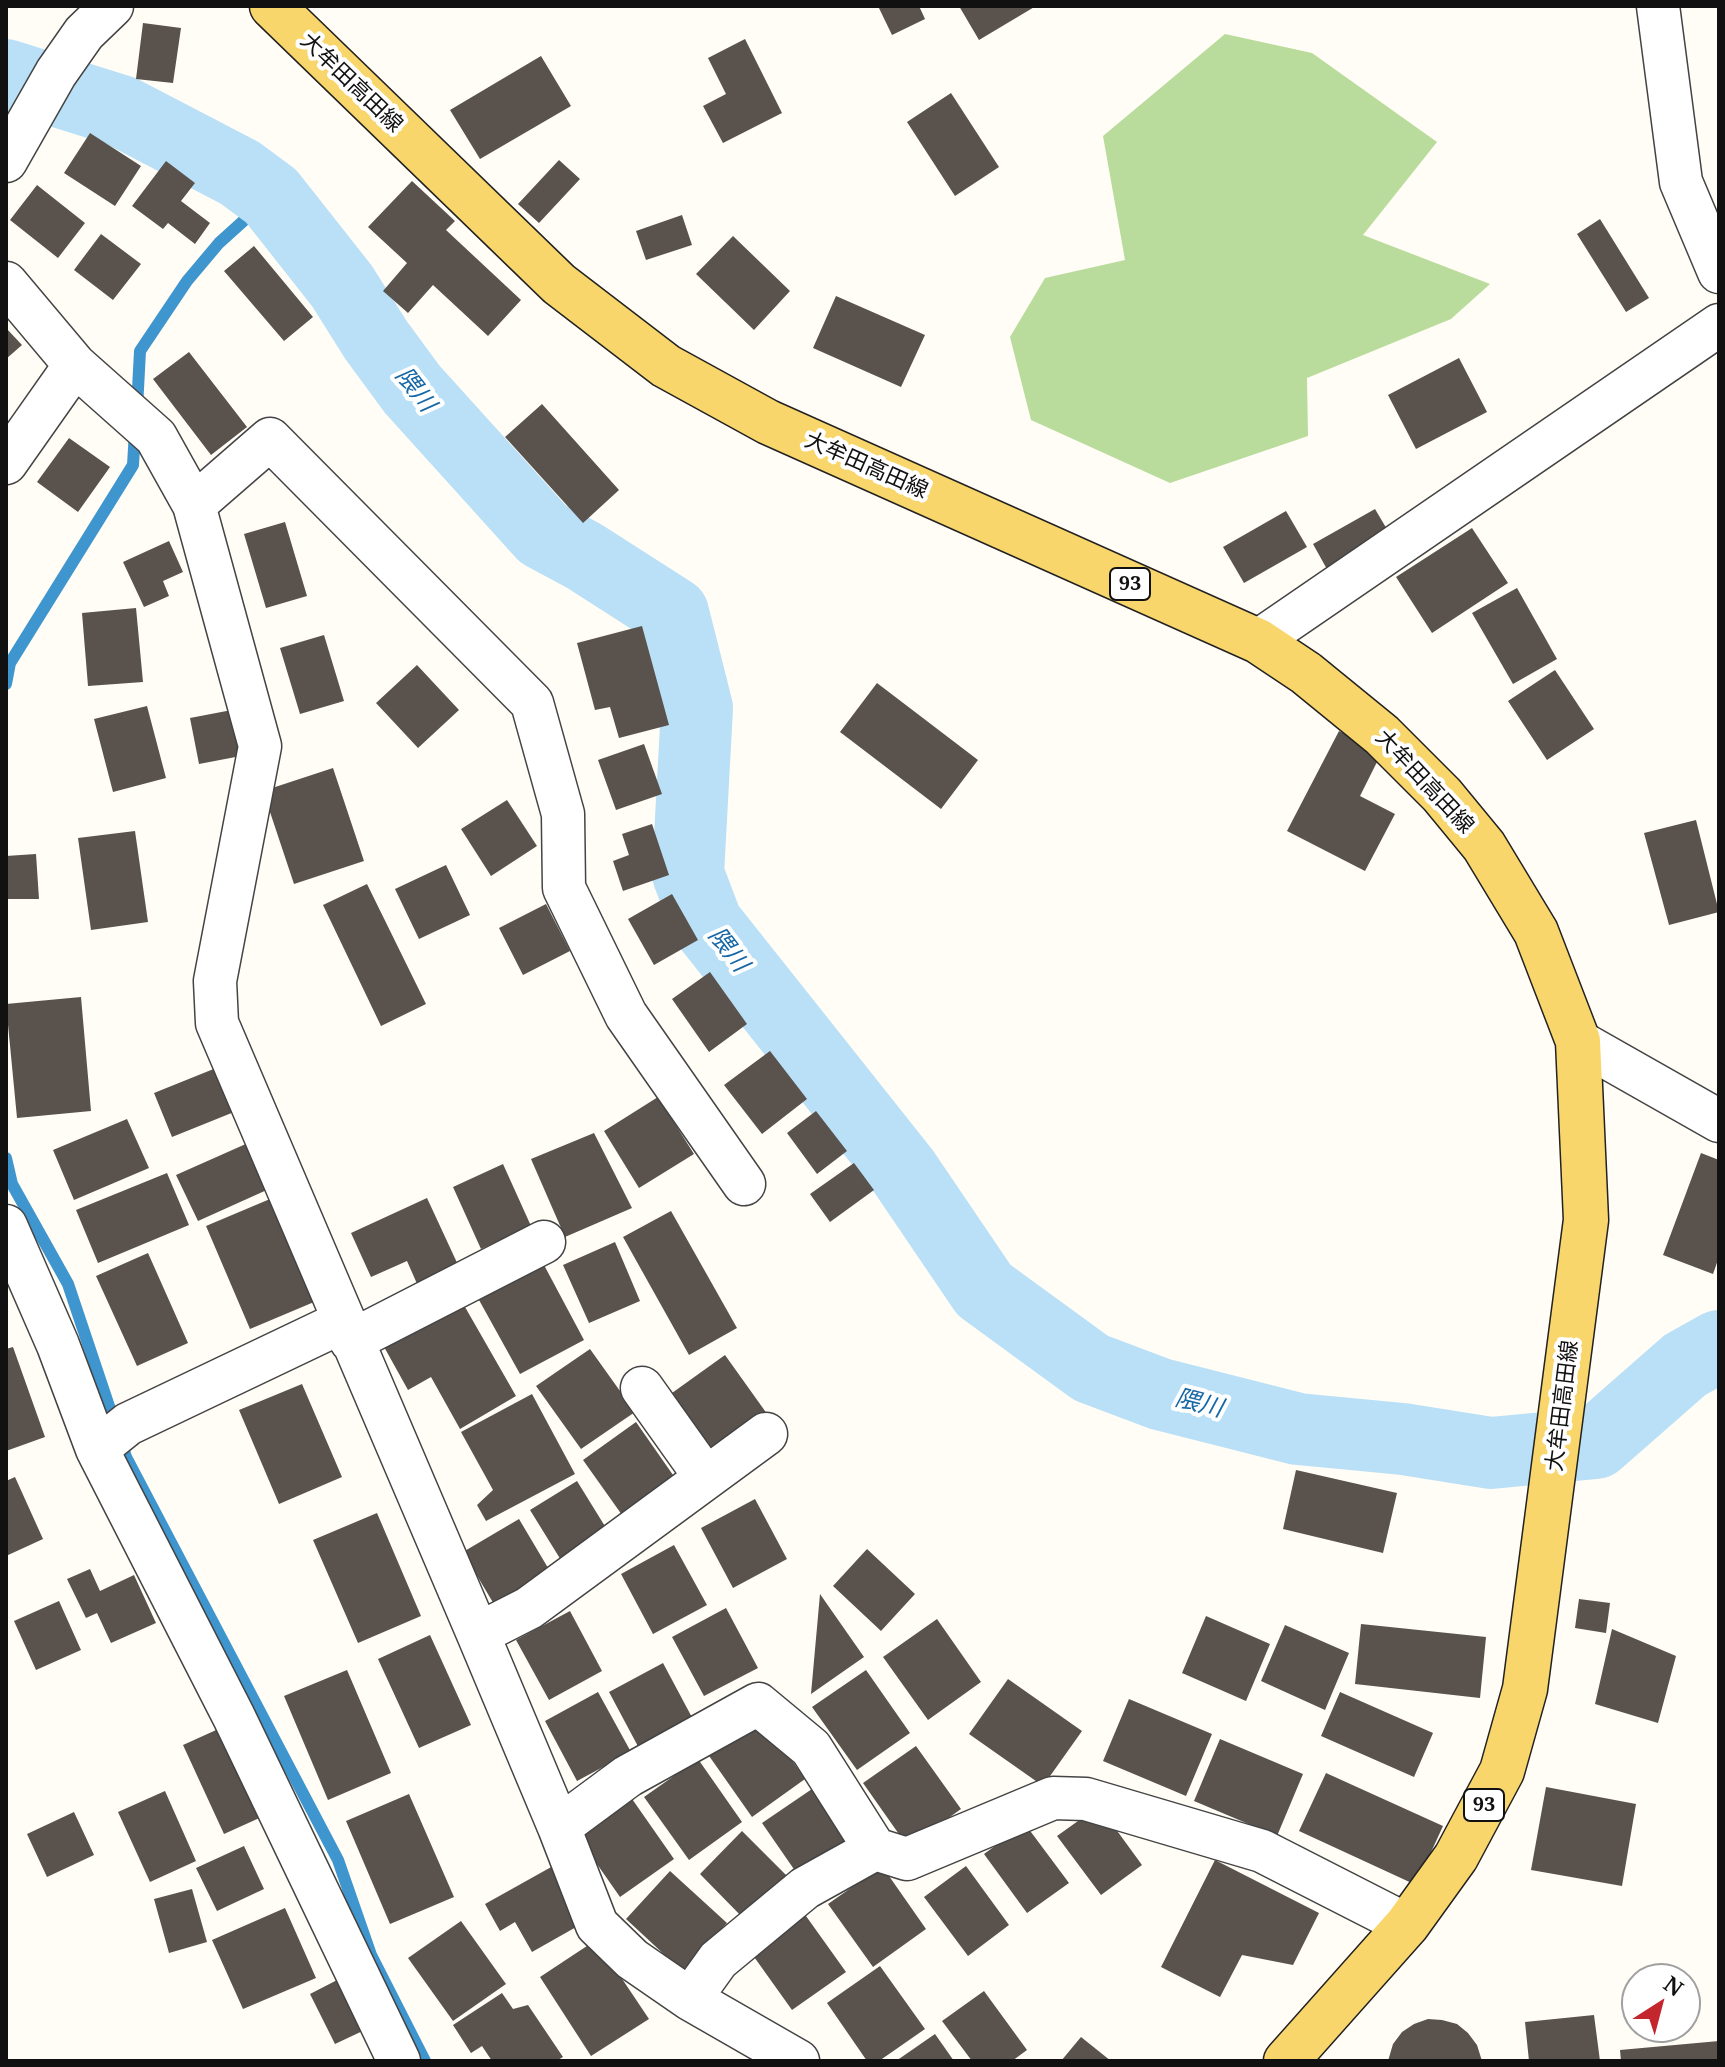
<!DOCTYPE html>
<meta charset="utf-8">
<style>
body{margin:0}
#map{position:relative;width:1725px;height:2067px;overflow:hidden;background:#fffdf5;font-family:"Noto Serif",serif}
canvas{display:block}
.frame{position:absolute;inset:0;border:8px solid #111;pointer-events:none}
.north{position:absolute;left:1621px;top:1963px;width:80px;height:80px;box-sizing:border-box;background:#fff;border:2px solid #a0a0a0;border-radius:50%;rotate:36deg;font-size:22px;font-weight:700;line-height:32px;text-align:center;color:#111}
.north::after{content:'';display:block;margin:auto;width:28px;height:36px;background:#c4262e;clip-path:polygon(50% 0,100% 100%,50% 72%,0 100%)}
</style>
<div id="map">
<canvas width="1725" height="2067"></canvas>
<div class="frame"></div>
<div class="north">N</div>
</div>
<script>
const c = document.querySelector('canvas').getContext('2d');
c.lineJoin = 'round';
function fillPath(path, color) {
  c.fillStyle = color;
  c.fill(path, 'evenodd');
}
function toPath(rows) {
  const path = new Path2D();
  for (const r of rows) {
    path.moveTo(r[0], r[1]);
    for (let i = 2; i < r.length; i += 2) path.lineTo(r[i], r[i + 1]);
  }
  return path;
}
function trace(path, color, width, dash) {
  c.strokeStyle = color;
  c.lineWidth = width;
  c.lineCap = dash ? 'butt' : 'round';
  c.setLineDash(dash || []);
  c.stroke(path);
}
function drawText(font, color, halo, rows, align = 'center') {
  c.font = font + ' "Noto Serif","Noto Sans JP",serif';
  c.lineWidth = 8;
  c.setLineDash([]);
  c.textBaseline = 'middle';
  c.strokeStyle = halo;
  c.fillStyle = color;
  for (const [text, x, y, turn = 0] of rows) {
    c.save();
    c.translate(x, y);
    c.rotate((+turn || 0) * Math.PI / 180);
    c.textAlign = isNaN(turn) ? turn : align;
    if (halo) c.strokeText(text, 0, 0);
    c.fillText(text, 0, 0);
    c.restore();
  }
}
fillPath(toPath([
 [1225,34,1312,53,1437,142,1363,235,1490,284,1451,319,1307,378,1308,436,1170,483,1031,420,1010,337,1045,278,1125,260,1103,136]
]), '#b9dc9c');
trace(toPath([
 [137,408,140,351,187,281,219,243,271,196],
 [6,684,10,663,133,465,135,431],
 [6,1158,12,1184,68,1284,126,1457,338,1860,371,1955,425,2061]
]), '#3f96cf', 12);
trace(toPath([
 [6,75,121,111,240,173,271,196,342,286,376,340,412,389,543,534,584,556,673,613,697,708,688,874,707,924,904,1172,984,1290,1091,1368,1160,1394,1298,1429,1403,1439,1491,1453,1596,1443,1685,1365,1719,1346]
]), '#b9e0f7', 72);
fillPath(toPath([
 [878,6,919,6,925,19,892,35],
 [959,6,1036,6,979,40],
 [143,23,181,28,173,83,136,79],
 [745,39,782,113,723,143,703,106,726,94,708,58],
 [541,56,571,106,480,159,450,110],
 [951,93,999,167,955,196,907,122],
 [90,133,141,166,115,206,64,173],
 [559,160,580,179,539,223,518,204],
 [166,161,195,183,181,201,210,223,195,244,168,223,163,229,132,206],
 [412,181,455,221,446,230,521,300,488,336,433,285,408,313,383,291,407,263,368,227],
 [37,185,85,223,58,258,10,220],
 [682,215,692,245,646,260,636,231],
 [1600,219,1649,298,1626,312,1577,234],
 [101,234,141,264,113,300,74,270],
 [733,236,790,291,754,330,696,274],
 [254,246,313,317,284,341,224,271],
 [836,296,925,335,901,387,813,348],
 [6,328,22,345,6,359],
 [189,352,247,427,211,455,153,379],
 [1459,358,1487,412,1416,449,1388,395],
 [542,404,619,490,583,523,505,437],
 [69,438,110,467,78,512,37,482],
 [1375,509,1391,536,1328,571,1313,544],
 [1286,511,1307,547,1244,583,1223,547],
 [285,522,307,596,266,608,244,534],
 [1472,528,1508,583,1432,633,1396,577],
 [169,541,183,572,163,581,169,596,144,607,123,562],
 [1517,588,1557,659,1513,684,1472,613],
 [136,608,143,682,88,686,82,613],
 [642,626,669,725,619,738,610,707,595,710,577,643],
 [324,635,344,701,300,714,280,648],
 [417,665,459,710,418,748,376,703],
 [1555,670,1594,729,1547,760,1508,701],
 [877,683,978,760,941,809,840,732],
 [147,706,166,778,113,792,94,719],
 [237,709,246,755,199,764,190,718],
 [1339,731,1381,754,1360,796,1395,814,1365,871,1287,831],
 [644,744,662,794,616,810,598,760],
 [333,768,364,861,294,884,263,791],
 [507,800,537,846,491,876,461,829],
 [1696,820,1719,912,1669,925,1644,833],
 [652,824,669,875,623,891,613,861,629,855,622,834],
 [135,831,148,922,91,930,78,838],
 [36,854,39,899,6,899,6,856],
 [446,865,470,915,419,939,395,889],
 [367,884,426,1004,381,1026,323,905],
 [672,894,698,940,654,965,628,919],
 [546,904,570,951,523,975,499,928],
 [710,972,747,1024,709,1052,672,999],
 [81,997,91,1111,17,1118,6,1004],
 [770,1051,807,1099,762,1134,724,1085],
 [221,1066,239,1110,172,1137,154,1093],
 [658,1097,694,1154,639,1188,604,1131],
 [816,1111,847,1151,817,1174,787,1133],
 [127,1119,149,1168,74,1200,53,1150],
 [594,1133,632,1208,565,1237,531,1159],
 [248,1143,269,1189,198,1221,176,1175],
 [1701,1153,1719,1160,1719,1257,1713,1274,1663,1255],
 [854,1163,874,1190,830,1222,810,1194],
 [503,1164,531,1226,481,1249,453,1187],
 [167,1173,189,1225,98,1263,76,1210],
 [427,1198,459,1267,418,1286,407,1261,371,1277,351,1233],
 [270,1199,314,1302,250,1329,206,1226],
 [671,1211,737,1328,689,1355,623,1237],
 [615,1242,640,1301,589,1323,563,1265],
 [148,1253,188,1343,137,1366,96,1276],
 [544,1265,584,1340,520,1374,479,1300],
 [461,1300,516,1396,460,1429,431,1377,408,1390,383,1345],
 [13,1347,45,1437,6,1451,6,1349],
 [590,1349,635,1412,581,1449,536,1386],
 [725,1355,770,1418,716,1456,672,1393],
 [302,1384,342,1477,279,1504,239,1410],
 [532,1394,575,1474,486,1521,477,1505,493,1490,461,1432],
 [636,1422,680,1485,627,1522,583,1460],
 [1296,1470,1397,1493,1383,1553,1283,1529],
 [15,1477,43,1539,6,1556,6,1481],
 [577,1481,611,1536,564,1565,530,1510],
 [755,1499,787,1559,733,1588,701,1528],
 [377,1513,421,1616,358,1643,313,1540],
 [519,1519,554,1578,498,1611,463,1552],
 [674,1545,707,1605,653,1634,621,1574],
 [867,1549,915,1594,881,1631,833,1586],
 [90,1569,100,1591,134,1575,156,1623,111,1643,97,1613,86,1618,67,1579],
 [820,1594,864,1657,811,1694],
 [1579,1599,1610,1603,1606,1633,1575,1628],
 [59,1601,81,1650,36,1670,14,1621],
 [726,1608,758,1668,704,1696,672,1637],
 [570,1611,602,1671,549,1700,516,1640],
 [1206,1616,1270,1644,1246,1701,1182,1673],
 [937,1619,981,1682,928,1720,883,1657],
 [1361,1624,1486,1637,1480,1698,1355,1684],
 [1285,1625,1349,1653,1325,1710,1261,1681],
 [1612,1629,1676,1656,1658,1723,1595,1704],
 [430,1635,471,1725,419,1748,378,1659],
 [663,1663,695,1723,641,1752,609,1692],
 [347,1670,391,1773,328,1800,284,1696],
 [866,1670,910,1733,857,1770,812,1707],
 [1008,1679,1082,1731,1043,1786,969,1734],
 [598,1692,631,1752,577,1781,545,1721],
 [1340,1692,1433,1733,1414,1777,1321,1736],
 [1129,1699,1212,1734,1186,1796,1103,1761],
 [761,1716,805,1779,752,1817,707,1753],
 [225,1726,266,1815,224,1834,183,1745],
 [1220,1739,1303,1774,1277,1836,1194,1801],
 [916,1746,961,1809,908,1847,863,1783],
 [698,1759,742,1822,689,1860,644,1797],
 [1326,1773,1443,1826,1416,1885,1299,1831],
 [1546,1787,1636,1804,1622,1886,1531,1870],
 [812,1789,849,1844,800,1878,762,1823],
 [165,1791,196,1861,150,1882,118,1812],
 [409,1794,454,1897,390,1924,346,1821],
 [630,1796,674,1859,620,1897,576,1834],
 [1099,1806,1142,1865,1101,1895,1057,1836],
 [74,1812,94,1855,47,1877,27,1834],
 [1025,1824,1069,1883,1027,1913,984,1854],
 [742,1831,789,1878,746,1921,700,1874],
 [244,1846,264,1889,217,1911,196,1868],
 [1215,1860,1319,1913,1293,1965,1242,1955,1220,1997,1161,1967],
 [553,1866,585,1922,532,1952,515,1922,500,1931,485,1904],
 [882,1866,926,1929,873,1967,828,1904],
 [966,1866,1009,1925,968,1956,924,1897],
 [670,1871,727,1923,682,1971,626,1919],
 [192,1889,207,1942,169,1953,154,1899],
 [285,1908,316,1978,243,2009,212,1940],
 [801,1909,846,1972,792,2010,747,1947],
 [461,1921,506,1984,453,2021,408,1958],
 [596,1940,649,2019,591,2056,540,1977],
 [880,1966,925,2029,879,2061,867,2061,827,2003],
 [343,1977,369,2028,335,2044,310,1994],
 [984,1991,1027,2050,1012,2061,972,2061,942,2021],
 [502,1993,513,2009,528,2005,563,2057,556,2061,492,2061,482,2046,471,2053,453,2025],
 [1594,2015,1600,2061,1529,2061,1525,2022],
 [1428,2019,1442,2020,1457,2024,1468,2033,1477,2045,1482,2061,1388,2061,1393,2044,1402,2032,1414,2024],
 [935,2034,954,2061,896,2061],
 [1081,2037,1111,2061,1061,2061],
 [1719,2041,1719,2061,1621,2061,1620,2050]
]), '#5a524d');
const street = toPath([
 [1658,6,1681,182,1719,272],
 [6,161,56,73,84,33,112,6],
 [6,283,75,365,6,463],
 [75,365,156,437,194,505,260,746,215,981,217,1023,478,1634,559,1827,597,1925,632,1959,690,1999,798,2061],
 [194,505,270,439,532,703,563,814,564,888,626,1015,744,1184],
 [1258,641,1719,325],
 [1578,1041,1719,1121],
 [6,1226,58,1345,97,1449,128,1424,342,1322],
 [351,1341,544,1242],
 [642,1388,706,1478],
 [97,1449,234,1717,399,2061],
 [478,1634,529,1608,766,1434],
 [559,1827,628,1776,758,1704,811,1748,875,1849,805,1888,718,1960,690,1999],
 [875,1849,907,1859,1053,1798,1086,1799,1262,1851,1407,1925]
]);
const primary = toPath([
 [272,6,559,284,666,366,768,422,1258,641,1306,673,1382,735,1442,795,1484,846,1536,932,1578,1041,1586,1220,1525,1689,1502,1771,1456,1857,1407,1925,1286,2061]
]);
trace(street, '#444', 45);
trace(primary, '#222', 47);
trace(street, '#fff', 42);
trace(primary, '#f9d66b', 44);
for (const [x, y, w] of [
 [1130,584,40],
 [1484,1805,40]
]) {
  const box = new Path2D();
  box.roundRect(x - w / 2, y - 16, w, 32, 6);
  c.fillStyle = '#fff';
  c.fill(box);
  trace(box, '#111', 2);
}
drawText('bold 20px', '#111', null, [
 ["93",1130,584],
 ["93",1484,1805]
]);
drawText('22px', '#111', '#fff', [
 ["大牟田高田線",351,83,44],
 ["大牟田高田線",866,466,24],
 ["大牟田高田線",1424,782,47],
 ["大牟田高田線",1563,1406,-83]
]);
drawText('italic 24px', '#1768a6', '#fff', [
 ["隈川",415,390,52],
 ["隈川",728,950,52],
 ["隈川",1199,1404,14]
]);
</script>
